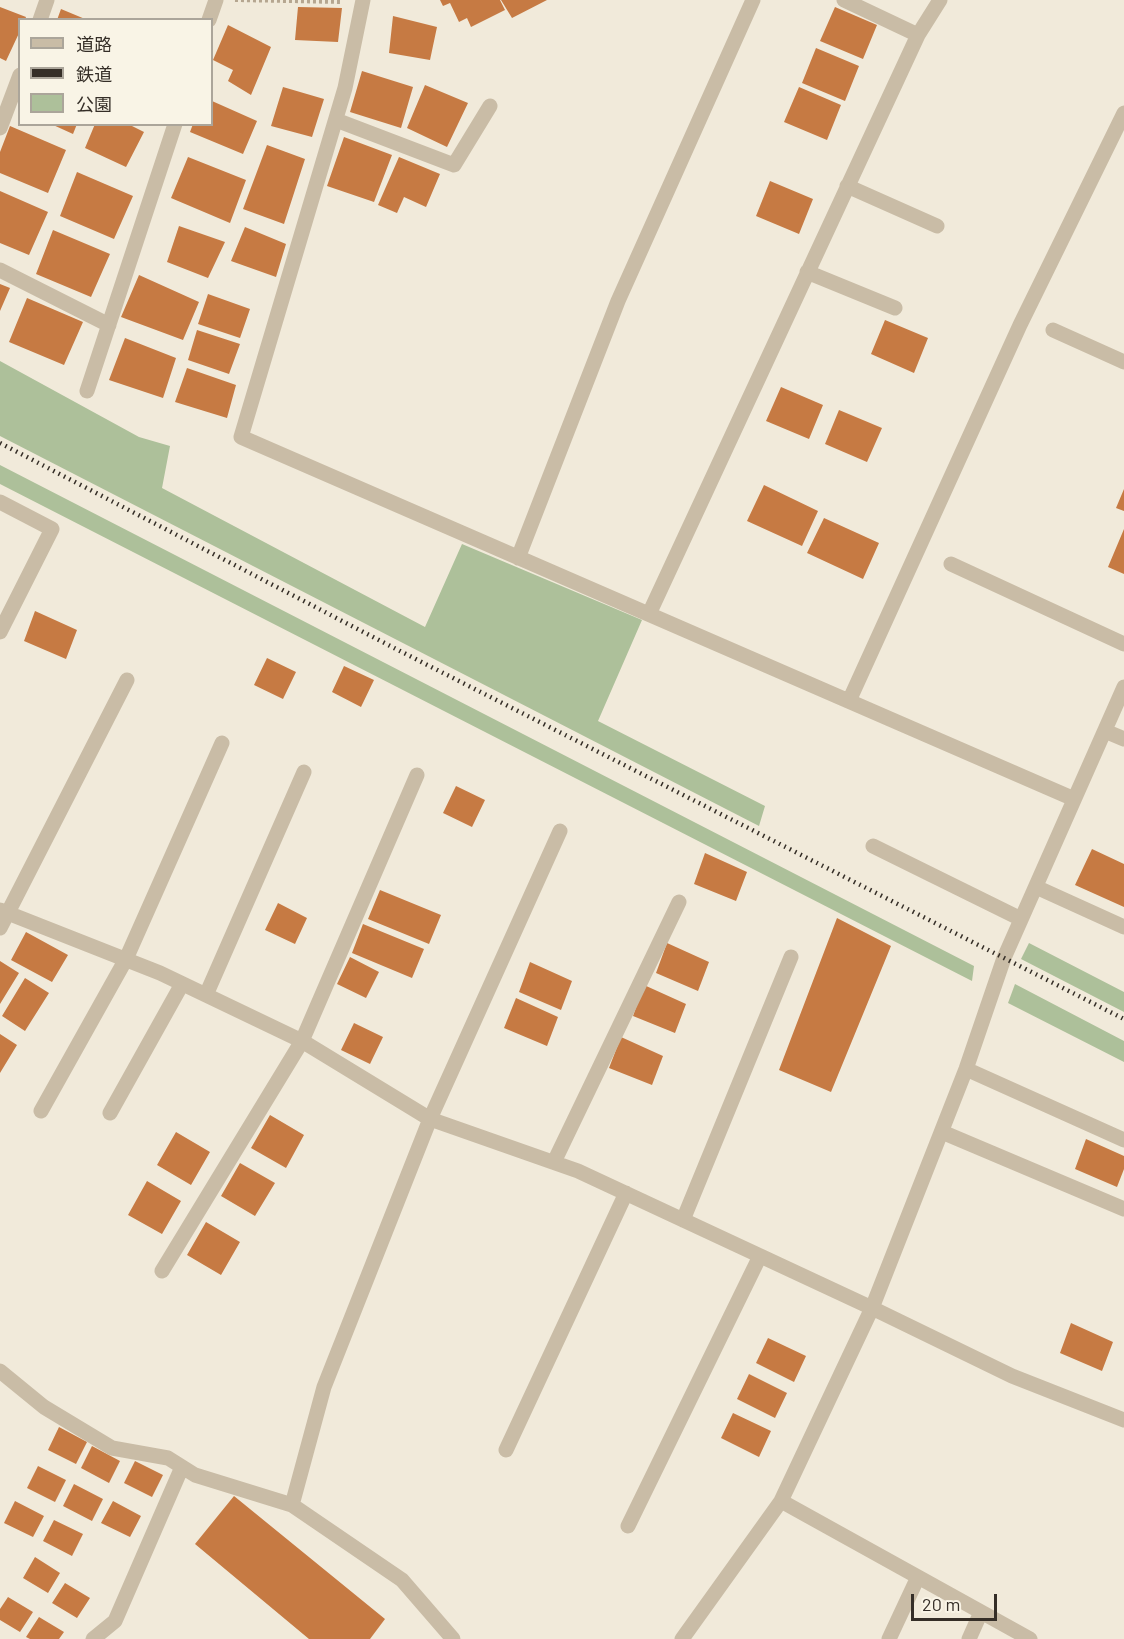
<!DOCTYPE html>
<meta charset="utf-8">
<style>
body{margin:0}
#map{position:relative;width:1124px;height:1639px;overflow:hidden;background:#f1eada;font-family:Barlow,"Noto Sans JP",sans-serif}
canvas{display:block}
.legend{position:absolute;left:18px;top:18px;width:195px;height:108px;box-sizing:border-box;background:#f9f4e6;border:2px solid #aba59a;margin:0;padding:8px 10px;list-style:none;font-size:18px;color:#352e27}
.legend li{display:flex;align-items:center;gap:12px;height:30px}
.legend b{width:30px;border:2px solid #aba59a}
.scale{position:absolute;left:911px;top:1594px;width:86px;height:27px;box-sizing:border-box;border:3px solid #352e27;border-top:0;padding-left:8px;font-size:18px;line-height:21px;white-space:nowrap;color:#352e27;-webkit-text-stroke:4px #f9f4e6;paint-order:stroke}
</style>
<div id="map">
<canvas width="1124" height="1639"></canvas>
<ul class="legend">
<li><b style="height:8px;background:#c9bca6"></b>道路</li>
<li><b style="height:8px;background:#352e27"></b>鉄道</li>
<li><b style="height:16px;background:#adc09a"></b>公園</li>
</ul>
<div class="scale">20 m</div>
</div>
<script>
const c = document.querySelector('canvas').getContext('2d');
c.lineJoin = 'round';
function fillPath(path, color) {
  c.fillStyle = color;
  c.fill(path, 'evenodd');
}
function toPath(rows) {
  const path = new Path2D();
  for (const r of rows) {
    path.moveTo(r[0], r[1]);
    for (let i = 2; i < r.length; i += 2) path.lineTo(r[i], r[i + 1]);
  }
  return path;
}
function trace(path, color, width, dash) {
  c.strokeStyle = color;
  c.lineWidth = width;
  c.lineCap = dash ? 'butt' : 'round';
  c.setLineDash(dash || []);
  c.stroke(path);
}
fillPath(toPath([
 [0,361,139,437,170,446,162,488,425,627,462,544,642,620,598,721,765,806,759,826,0,436],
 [0,465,974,966,972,981,0,484],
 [1029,943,1124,992,1124,1012,1021,959],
 [1015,984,1124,1041,1124,1062,1008,1003]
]), '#adc09a');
fillPath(toPath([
 [440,0,500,0,505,10,471,27,467,18,459,22,450,3,443,6],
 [501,0,547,0,512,18],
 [0,7,26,17,25,20,20,20,20,31,6,61,0,58],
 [298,7,342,8,338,42,295,40],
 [835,7,877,25,863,59,820,41],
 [61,9,85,19,85,20,57,20],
 [393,16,437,27,430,60,389,53],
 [228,25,271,47,251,95,228,81,233,70,213,60],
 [816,48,859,66,845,101,802,83],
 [362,71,413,87,401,128,350,112],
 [425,85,468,103,447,147,407,128],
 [283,87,324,99,312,137,271,126],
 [799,87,841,105,827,140,784,122],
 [212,101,257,121,243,154,190,132,193,124,212,124],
 [51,124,77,124,73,134],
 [95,124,128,124,144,132,126,167,85,148],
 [10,126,66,150,48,193,0,173,0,152],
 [344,137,392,155,374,202,327,186],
 [267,145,305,159,284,224,243,209],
 [188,157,246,180,230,223,171,198],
 [399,157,440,174,426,207,404,197,397,213,378,205],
 [77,172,133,196,114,239,60,216],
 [770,181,813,199,799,234,756,216],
 [0,191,48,212,29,255,0,243],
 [179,226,225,242,208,278,167,262],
 [245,227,286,244,276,277,231,261],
 [53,230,110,254,91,297,36,274],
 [139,275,199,302,183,340,121,317],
 [0,284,10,288,0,311],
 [208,294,250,309,240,338,198,324],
 [27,298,83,322,64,365,9,342],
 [885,320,928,338,914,373,871,354],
 [197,330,240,344,229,374,188,360],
 [125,338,176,358,163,398,109,380],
 [187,368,236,385,227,418,175,402],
 [781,387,823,405,809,439,766,421],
 [839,410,882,428,867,462,825,444],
 [764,485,818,511,802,546,747,521],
 [1124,489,1124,511,1116,508],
 [824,518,879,543,863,579,807,553],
 [1124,529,1124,574,1108,567],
 [35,611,77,630,66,659,24,641],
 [267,658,296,672,283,699,254,685],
 [344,666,374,680,361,707,332,692],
 [456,786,485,800,472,827,443,813],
 [1092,849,1124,864,1124,907,1075,885],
 [705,853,747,872,736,901,694,884],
 [380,890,441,915,429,944,368,919],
 [278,903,307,918,295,944,265,930],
 [837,918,891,946,831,1092,779,1070],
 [363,924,424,949,412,978,352,953],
 [26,932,68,955,52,982,11,960],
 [667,943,709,962,698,991,656,973],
 [350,957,379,972,366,998,337,984],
 [0,961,19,973,0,1004],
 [530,962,572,981,561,1010,519,992],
 [25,978,49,993,25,1031,2,1016],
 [644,985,686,1004,675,1033,633,1016],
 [516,998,558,1017,547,1046,504,1028],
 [354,1023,383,1037,370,1064,341,1050],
 [0,1034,17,1045,0,1073],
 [621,1037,663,1056,652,1085,609,1068],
 [270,1115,304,1135,286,1168,251,1148],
 [176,1132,210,1152,191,1185,157,1165],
 [1086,1139,1124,1156,1124,1169,1117,1187,1075,1169],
 [240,1163,275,1183,255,1216,221,1196],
 [147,1181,181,1201,162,1234,128,1215],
 [206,1222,240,1242,221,1275,187,1255],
 [1071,1323,1113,1342,1102,1371,1060,1353],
 [768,1338,806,1356,794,1382,756,1363],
 [749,1374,787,1393,775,1418,737,1399],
 [733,1413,771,1431,759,1457,721,1438],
 [59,1427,87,1442,76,1464,48,1450],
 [92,1446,120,1461,109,1483,81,1468],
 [135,1461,163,1475,152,1497,124,1483],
 [38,1466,66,1480,55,1502,27,1488],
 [74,1484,103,1499,92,1521,63,1506],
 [234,1496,385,1619,370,1639,309,1639,195,1544],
 [15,1501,44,1516,33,1537,4,1523],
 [113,1501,141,1516,130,1537,101,1523],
 [54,1520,83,1534,72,1556,43,1541],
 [35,1557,60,1573,48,1593,23,1578],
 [65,1583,90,1598,77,1618,52,1603],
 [8,1597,33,1612,20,1632,0,1620,0,1609],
 [39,1617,64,1632,59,1639,30,1639,26,1637]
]), '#c67a43');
trace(toPath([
 [235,0,342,2]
]), '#b5a690', 4, [3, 3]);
trace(toPath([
 [363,0,345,88,241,437,1074,799],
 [844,0,918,35,940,0],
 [40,20,47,0],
 [209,20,216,0],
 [336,120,454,165,490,106],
 [0,128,20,75],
 [847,186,937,226],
 [0,270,109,325],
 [807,272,895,308],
 [1053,330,1124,362],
 [87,391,175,124],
 [0,502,52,529,0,632],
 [518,558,618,301,753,0],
 [951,564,1124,644],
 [649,614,918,35],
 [849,701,1020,325,1124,113],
 [1105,731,1124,739],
 [873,846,1021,919],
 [1036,887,1124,927],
 [0,910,160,973,302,1041,430,1119,578,1171,872,1308,1012,1376,1124,1420],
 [0,928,127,680],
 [206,995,304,772],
 [966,1069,1124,1140],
 [41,1111,126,959,222,743],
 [110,1113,182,984],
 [942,1132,1124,1209],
 [554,1162,679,902],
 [683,1220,791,957],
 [162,1271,302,1041,417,775],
 [0,1371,44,1407,112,1448,168,1458,195,1475,292,1505],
 [506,1450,626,1193],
 [781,1501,1030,1639],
 [628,1526,760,1256],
 [93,1639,115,1621,182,1467],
 [453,1639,402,1580,292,1505,324,1387,430,1119,560,831],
 [682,1639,781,1501,872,1308,966,1069,1004,958,1124,687],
 [889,1639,918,1577],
 [969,1639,981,1612]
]), '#c9bca6', 15);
trace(toPath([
 [0,443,396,649,1124,1019]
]), '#352e27', 4.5, [1.5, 4.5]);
</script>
